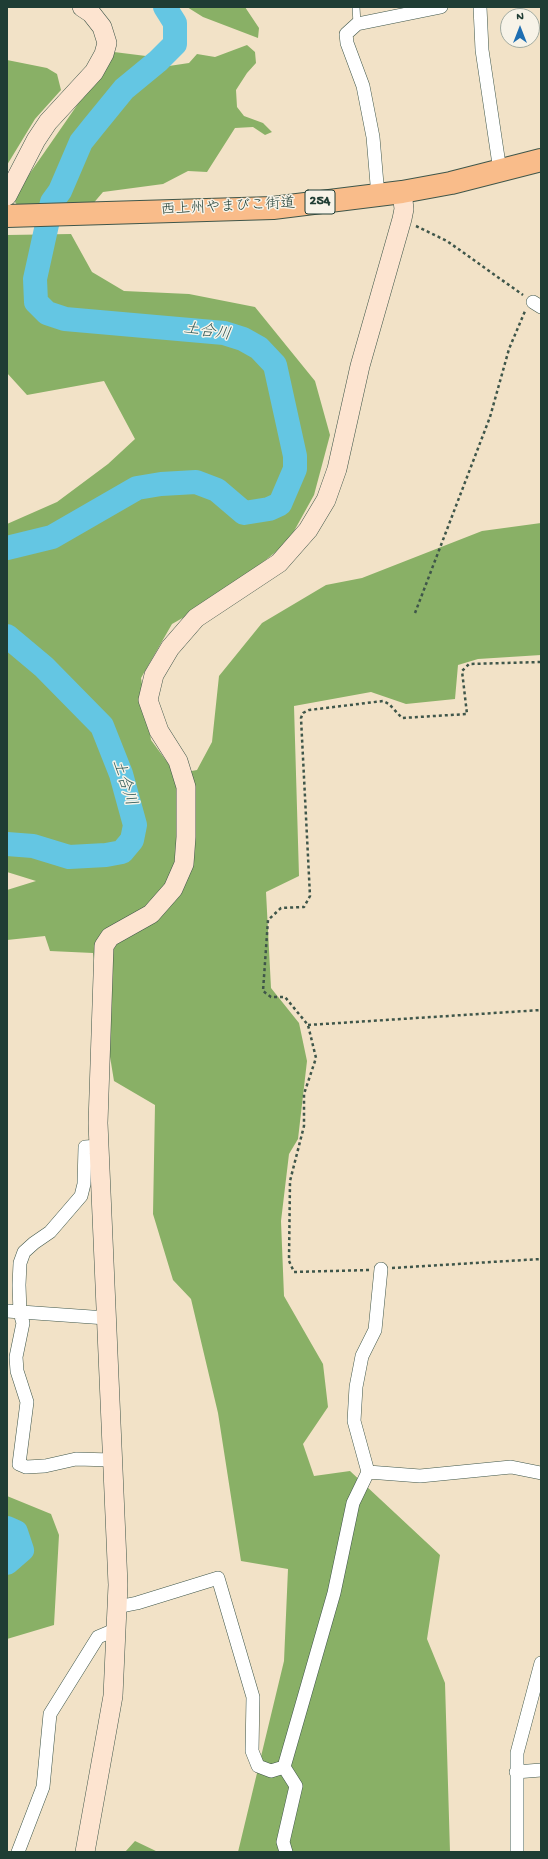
<!DOCTYPE html>
<meta charset="utf-8">
<style>
body{margin:0}
#map{position:relative;width:548px;height:1859px;overflow:hidden;background:#f2e2c7;font-family:"Gochi Hand",sans-serif}
canvas{display:block}
.frame{position:absolute;inset:0;border:8px solid #1f3d34;pointer-events:none}
.north{position:absolute;left:500px;top:8px;width:40px;height:40px;box-sizing:border-box;background:#f7f3e8;border:1px solid #a1aaa0;border-radius:50%;rotate:0deg;font-size:11px;font-weight:700;line-height:16px;text-align:center;color:#1f3d34}
.north::after{content:'';display:block;margin:auto;width:14px;height:18px;background:#1f6fb2;clip-path:polygon(50% 0,100% 100%,50% 72%,0 100%)}
</style>
<div id="map">
<canvas width="548" height="1859"></canvas>
<div class="frame"></div>
<div class="north">N</div>
</div>
<script>
const c = document.querySelector('canvas').getContext('2d');
c.lineJoin = 'round';
function fillPath(path, color) {
  c.fillStyle = color;
  c.fill(path, 'evenodd');
}
function toPath(rows) {
  const path = new Path2D();
  for (const r of rows) {
    path.moveTo(r[0], r[1]);
    for (let i = 2; i < r.length; i += 2) path.lineTo(r[i], r[i + 1]);
  }
  return path;
}
function trace(path, color, width, dash) {
  c.strokeStyle = color;
  c.lineWidth = width;
  c.lineCap = dash ? 'butt' : 'round';
  c.setLineDash(dash || []);
  c.stroke(path);
}
function drawText(font, color, halo, rows, align = 'center') {
  c.font = font + ' "Gochi Hand","Klee One",sans-serif';
  c.lineWidth = 3;
  c.setLineDash([]);
  c.textBaseline = 'middle';
  c.strokeStyle = halo;
  c.fillStyle = color;
  for (const [text, x, y, turn = 0] of rows) {
    c.save();
    c.translate(x, y);
    c.rotate((+turn || 0) * Math.PI / 180);
    c.textAlign = isNaN(turn) ? turn : align;
    if (halo) c.strokeText(text, 0, 0);
    c.fillText(text, 0, 0);
    c.restore();
  }
}
fillPath(toPath([
 [187,7,245,7,259,28,258,38,203,17],
 [247,45,255,52,256,63,247,73,236,90,237,107,244,116,263,123,272,132,265,135,253,127,235,128,207,172,188,171,163,184,103,192,91,206,21,210,15,202,21,186,114,52,146,56,169,66,189,63,197,54,215,57],
 [7,60,47,68,57,74,61,90,35,119,7,165],
 [71,234,92,272,124,291,189,294,255,307,315,381,330,435,314,495,288,542,221,596,172,624,141,678,151,740,176,774,197,770,212,742,219,676,262,623,326,585,362,578,482,531,541,523,541,655,478,659,458,665,455,699,406,704,371,692,294,706,299,876,266,892,271,988,299,1023,307,1061,298,1139,289,1154,281,1221,284,1296,323,1364,328,1407,303,1444,314,1476,350,1471,440,1555,427,1639,445,1683,450,1852,238,1852,284,1661,288,1569,241,1561,218,1413,191,1299,173,1280,153,1214,155,1105,114,1081,93,953,50,951,45,936,7,940,7,890,36,881,7,872,7,524,57,502,108,464,135,439,104,381,27,395,7,373,7,235],
 [7,1496,51,1514,59,1535,54,1625,7,1639],
 [135,1841,158,1852,125,1852]
]), '#89b066');
trace(toPath([
 [7,548,52,537,137,488,161,484,196,482,217,490,244,513,269,509,280,504,295,469,295,456,275,365,259,348,243,339,224,333,65,319,47,313,36,302,35,279,52,202,60,191,81,142,93,127,124,89,158,61,175,44,175,23,165,7],
 [7,636,44,667,102,726,121,774,135,825,132,840,122,852,106,855,69,857,33,846,7,844],
 [7,1528,16,1532,22,1550,7,1563]
]), '#64c6e3', 24);
const lane = toPath([
 [356,7,357,24]
]);
const street = toPath([
 [480,7,482,50,500,171],
 [378,196,373,137,363,86,347,43,346,34,357,24,441,7],
 [533,302,541,307],
 [99,1146,85,1147,84,1184,81,1196,50,1232,34,1243,24,1252,20,1263,19,1285,20,1313,23,1323,16,1357,17,1371,27,1402,19,1464,26,1467,45,1466,76,1459,112,1460],
 [7,1311,106,1318],
 [368,1472,420,1476,511,1467,541,1473],
 [117,1607,137,1603,218,1578,253,1697,252,1751,258,1766,271,1771,284,1767],
 [516,1772,541,1770],
 [18,1852,43,1787,50,1714,98,1637,117,1629],
 [286,1852,283,1842,296,1786,284,1767,334,1593,353,1503,368,1472,354,1421,356,1387,362,1356,375,1330,381,1269],
 [517,1852,517,1753,541,1663]
]);
const secondary = toPath([
 [7,196,36,140,48,122,94,72,104,54,107,43,102,27,91,13,82,7],
 [85,1852,113,1696,118,1585,98,1123,104,946,110,937,151,914,173,889,184,864,186,837,186,787,178,761,159,731,148,700,154,675,170,648,196,618,279,563,308,530,326,500,337,469,360,366,402,219,404,209,402,192]
]);
const highway = toPath([
 [7,216,273,208,402,192,451,183,541,160]
]);
trace(lane, '#3f564a', 8);
trace(street, '#3f564a', 14);
trace(secondary, '#3f564a', 20);
trace(highway, '#3f564a', 24);
trace(toPath([
 [416,226,447,241,523,295],
 [415,613,490,417,509,349,525,311],
 [308,1025,541,1010],
 [392,1268,541,1259],
 [369,1270,294,1272,289,1261,290,1181,304,1126,304,1094,316,1058,308,1025,285,997,271,997,263,991,268,920,281,908,304,907,310,896,301,718,303,713,309,710,383,701,389,704,402,718,467,714,462,671,469,664,541,662]
]), '#3f564a', 2.5, [3, 3]);
trace(lane, '#fff', 7);
trace(street, '#fff', 13);
trace(secondary, '#fde4d0', 19);
trace(highway, '#f9bc8a', 22);
for (const [x, y, w] of [
 [320,202,30]
]) {
  const box = new Path2D();
  box.roundRect(x - w / 2, y - 12, w, 24, 3);
  c.fillStyle = '#f7f3e8';
  c.fill(box);
  trace(box, '#1f3d34', 1);
}
drawText('bold 14px', '#1f3d34', null, [
 ["254",320,202]
]);
drawText('15px', '#1f3d34', '#f7f3e8', [
 ["西上州やまびこ街道",228,208,-3]
]);
drawText('italic 16px', '#2d5857', '#f7f3e8', [
 ["土合川",207,333,8],
 ["土合川",123,783,72]
]);
</script>
